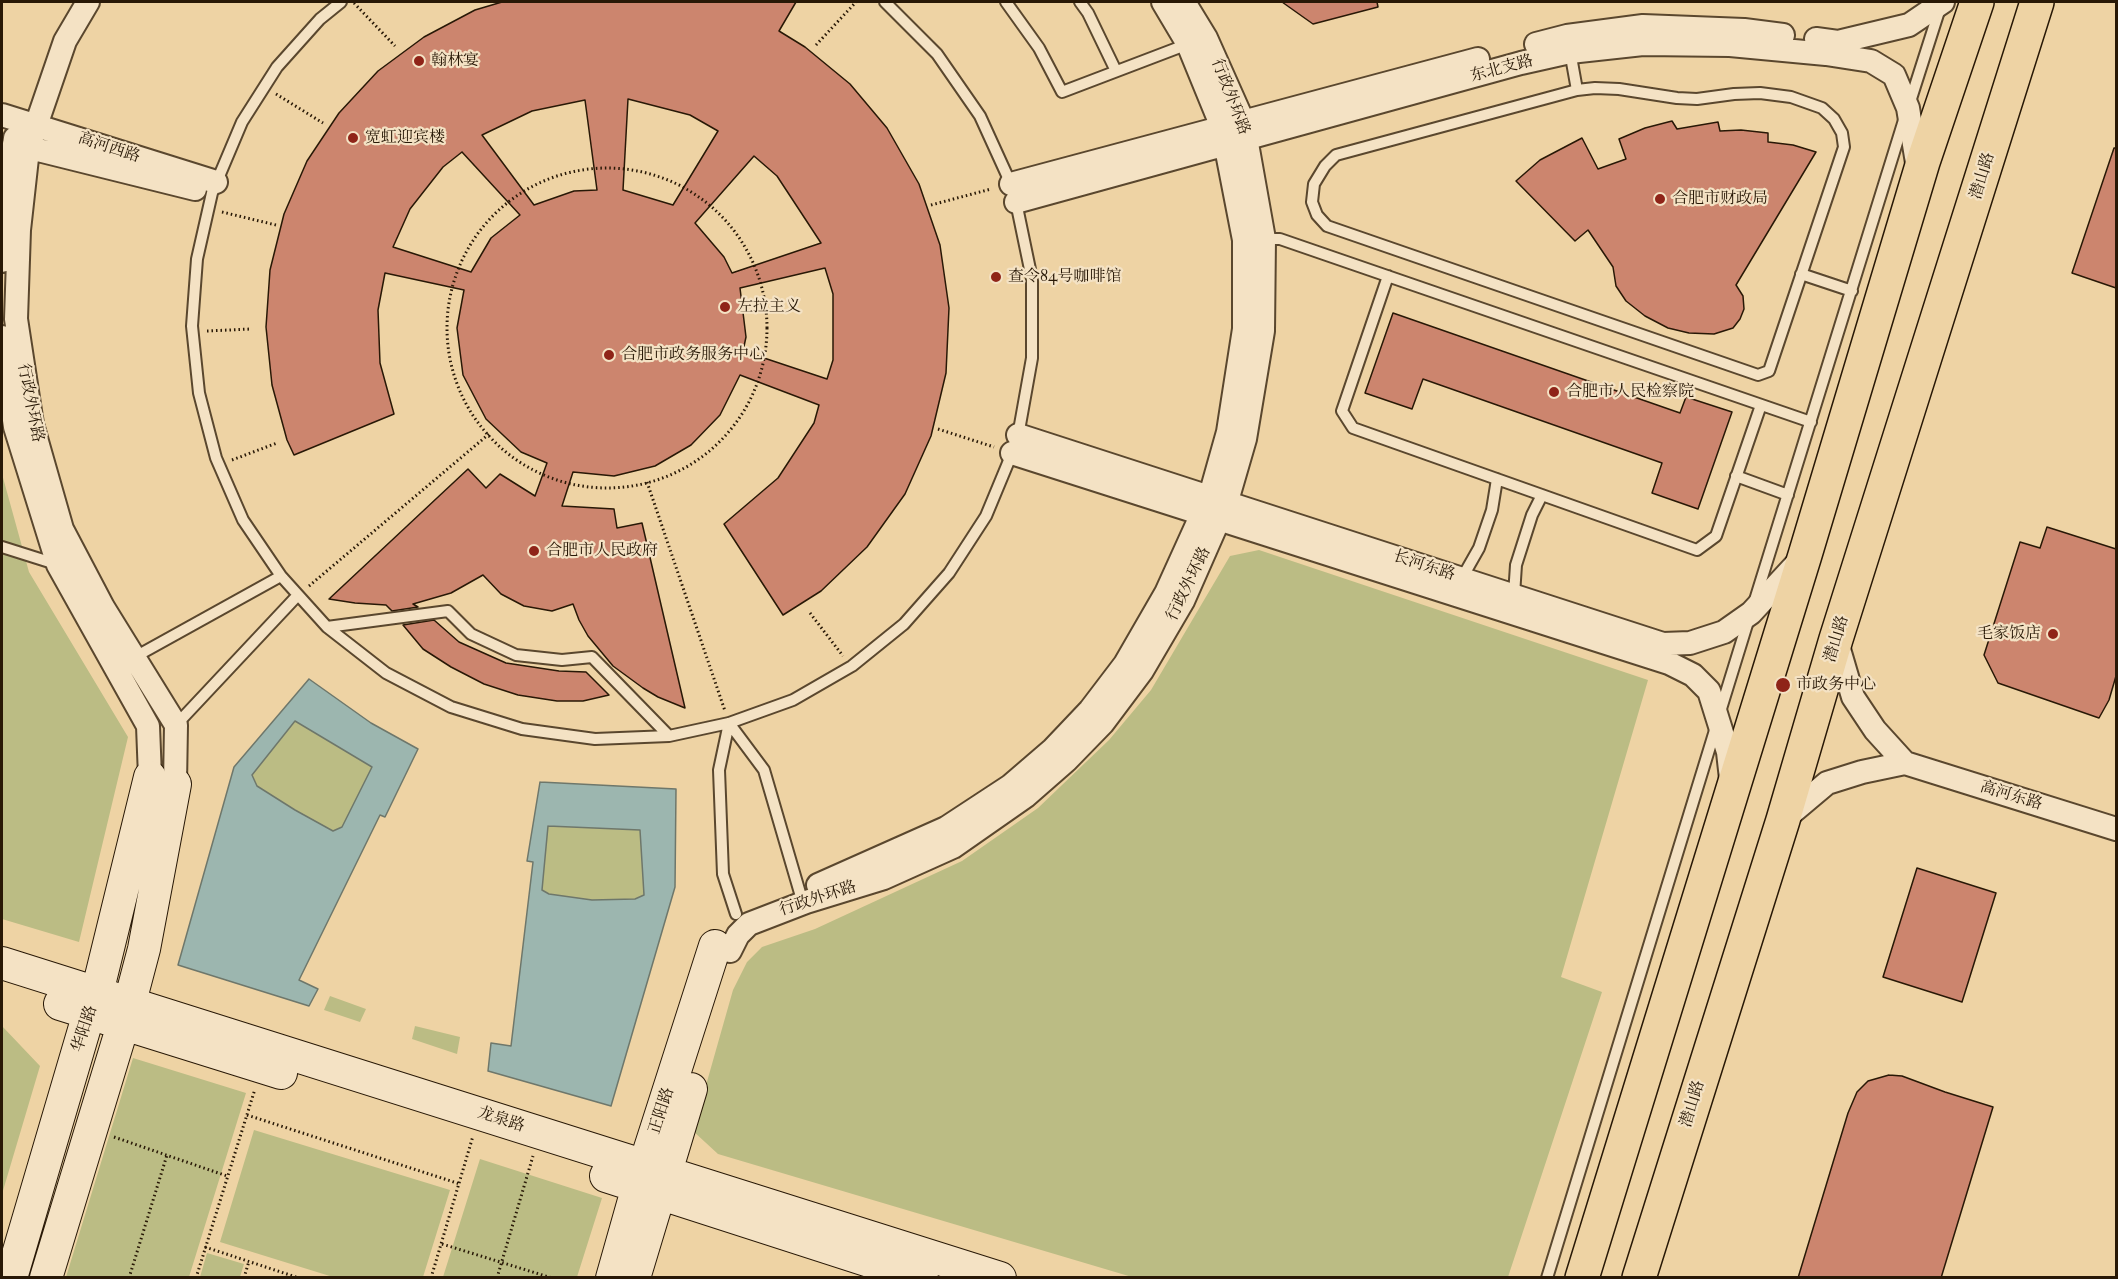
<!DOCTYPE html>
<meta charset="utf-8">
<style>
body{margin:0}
#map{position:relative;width:2118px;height:1279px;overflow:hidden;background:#eed3a4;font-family:"IM FELL French Canon",serif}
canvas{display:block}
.frame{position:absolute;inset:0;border:3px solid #281806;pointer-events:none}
</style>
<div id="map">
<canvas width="2118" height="1279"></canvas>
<div class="frame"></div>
</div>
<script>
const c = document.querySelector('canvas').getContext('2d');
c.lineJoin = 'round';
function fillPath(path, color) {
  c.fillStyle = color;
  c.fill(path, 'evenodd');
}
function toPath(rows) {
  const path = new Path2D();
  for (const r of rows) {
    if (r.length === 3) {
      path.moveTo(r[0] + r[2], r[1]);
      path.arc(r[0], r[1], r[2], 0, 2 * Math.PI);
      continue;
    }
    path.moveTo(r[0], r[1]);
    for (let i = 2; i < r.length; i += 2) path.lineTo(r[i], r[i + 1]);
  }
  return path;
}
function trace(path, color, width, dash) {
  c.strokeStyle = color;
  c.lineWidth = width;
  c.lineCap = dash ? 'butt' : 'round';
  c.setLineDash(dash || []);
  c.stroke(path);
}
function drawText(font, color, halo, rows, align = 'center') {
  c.font = font + ' "IM FELL French Canon","Noto Serif SC",serif';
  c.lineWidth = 4.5;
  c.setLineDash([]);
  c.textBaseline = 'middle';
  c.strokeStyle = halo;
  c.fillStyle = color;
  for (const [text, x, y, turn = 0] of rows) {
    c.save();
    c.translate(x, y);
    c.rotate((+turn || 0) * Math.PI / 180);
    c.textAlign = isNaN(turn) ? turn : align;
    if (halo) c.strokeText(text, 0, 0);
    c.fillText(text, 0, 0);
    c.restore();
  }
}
fillPath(toPath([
 [2,474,29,572,128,737,79,942,2,919],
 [1259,550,1648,680,1561,977,1602,992,1508,1277,1132,1277,718,1154,693,1131,733,990,747,962,762,947,815,929,962,861,1038,808,1109,740,1151,690,1230,556],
 [295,721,372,767,342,827,332,831,295,810,257,786,252,774],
 [548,826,640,830,645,895,635,899,592,900,549,894,542,890],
 [330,996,366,1009,360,1022,324,1010],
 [2,1026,40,1066,2,1194],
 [415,1026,460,1037,457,1054,412,1039],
 [133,1058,246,1093,189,1277,66,1277],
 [254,1130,450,1190,423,1277,333,1277,220,1242],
 [480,1159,602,1198,577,1277,443,1277],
 [207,1253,244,1264,240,1277,200,1277]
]), '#bbbc84');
const water = toPath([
 [309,679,371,723,418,749,385,817,380,815,299,980,318,989,309,1006,178,965,234,767,309,679],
 [295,721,372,767,342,827,333,831,295,810,257,786,252,775,295,721],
 [540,782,676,789,675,887,611,1106,488,1071,491,1043,511,1046,533,862,527,861,540,782],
 [548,826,640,830,644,895,635,899,592,900,549,894,542,890,548,826]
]);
fillPath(water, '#9cb6af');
trace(water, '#6e776b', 1.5);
const building = toPath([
 [502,2,796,2,779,31,805,47,850,84,887,128,919,184,940,245,949,308,946,373,931,436,905,494,867,547,821,591,783,615,724,524,778,478,814,423,819,405,740,375,720,415,691,445,655,466,614,476,573,472,562,506,614,509,617,528,642,523,685,708,658,697,643,688,613,666,588,636,579,620,573,604,552,611,524,606,501,594,483,575,451,593,413,604,418,607,392,611,386,605,355,603,329,599,468,469,486,488,500,474,535,496,547,463,521,452,486,419,463,375,457,328,464,290,385,273,378,310,380,363,394,414,294,455,287,440,272,385,266,327,270,270,284,214,307,161,339,113,378,71,424,37,475,10,502,2],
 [628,99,690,115,718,131,673,205,623,190,628,99],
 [585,100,597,190,574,191,534,205,482,135,532,111,585,100],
 [462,152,520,215,491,238,471,272,393,247,410,209,443,167,462,152],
 [754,156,777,176,821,243,732,273,724,257,695,223,754,156],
 [825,268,833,294,833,360,827,379,743,351,746,337,740,288,825,268],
 [1282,2,1377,2,1378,7,1313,24,1282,2],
 [1672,121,1677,129,1718,122,1720,131,1741,130,1768,133,1768,142,1793,145,1816,152,1736,285,1743,296,1744,309,1740,319,1733,328,1714,334,1689,333,1668,328,1645,316,1626,301,1616,286,1613,267,1588,230,1575,241,1516,181,1540,160,1582,138,1598,169,1626,159,1619,139,1645,128,1672,121],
 [2114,148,2116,148,2116,288,2072,273,2114,148],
 [1393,313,1680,413,1686,397,1732,412,1698,509,1652,493,1662,463,1423,379,1412,409,1365,393,1393,313],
 [2047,527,2116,549,2116,676,2109,700,2099,718,1998,683,1984,655,2020,542,2040,548,2047,527],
 [434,620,459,642,506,663,559,671,586,672,609,695,583,701,557,701,518,695,484,684,451,667,423,649,403,625,434,620],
 [1917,868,1996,893,1962,1002,1883,977,1917,868],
 [1889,1075,1902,1076,1945,1092,1993,1107,1941,1278,1798,1278,1848,1113,1857,1092,1868,1081,1889,1075]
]);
fillPath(building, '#cc856e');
trace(building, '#281806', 1.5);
const lane = toPath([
 [341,2,320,19,277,67,242,122,212,193,197,259,192,326,199,393,216,458,243,520,281,576,327,627,386,673,451,707,522,729,595,739,669,736,729,723,793,700,852,666,904,624,949,573,986,516,1013,451],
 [885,2,937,54,980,116,1011,184,1016,202,1032,279,1032,358,1018,436],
 [1006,2,1039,48,1062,92,1188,44],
 [1080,2,1088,13,1116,71],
 [1570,51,1577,90],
 [1595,88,1619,89,1677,98,1697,99,1734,94,1760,93,1791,97,1822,108,1834,119,1842,133,1844,147,1769,371,1758,375,1327,226,1317,215,1312,202,1314,184,1325,166,1336,155,1577,90,1595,88],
 [1909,105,1940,8],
 [1263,239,1280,239,1811,422],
 [1801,274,1852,291],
 [1388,276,1342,411,1353,428,1697,550,1716,536,1761,405],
 [1736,476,1788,495],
 [2,547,59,565],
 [1462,578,1479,548,1492,510,1497,479],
 [1514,595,1516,565,1532,515,1542,495],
 [1755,600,1904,120],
 [327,627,448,611,471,634,516,655,562,660,592,657,669,736],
 [133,658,281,576],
 [1720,712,1749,618],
 [176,725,298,595],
 [736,914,723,874,719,770,729,723,764,770,800,893],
 [1547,1278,1716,727]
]);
const street = toPath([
 [88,2,65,41,28,149,19,230,16,319,32,424,62,529,103,607,176,725,175,784],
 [1816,39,1838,42,1909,25,1943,2],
 [1536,44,1567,36,1643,26,1744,30,1783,35],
 [2,115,216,182],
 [14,144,195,189],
 [1011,184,1478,59],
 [1016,202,1521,63,1570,52,1643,44,1730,45,1826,54,1871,61,1894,75,1908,108,1918,169],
 [2,261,3,221,15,138],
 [2,337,15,427,58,565,148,726,150,777],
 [1018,435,1663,644,1690,643,1724,632,1751,613,1800,560],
 [1012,453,1669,663,1693,675,1709,691,1728,752,1731,779],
 [1905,763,2116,829],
 [1783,820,1827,783,1862,772,1905,763,1875,730,1853,697,1836,639],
 [818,885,946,828,1010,786,1053,749,1090,710,1125,664,1166,593,1210,496,1228,432,1244,329,1244,240,1222,127,1188,44,1163,2],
 [730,951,738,935,749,924,806,902,884,878,953,847,1026,796,1066,761,1103,723,1142,671,1183,601,1227,501,1245,439,1263,331,1264,239,1243,121,1206,38,1184,2]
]);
const secondary = toPath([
 [2,963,1000,1278],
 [60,1004,281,1073],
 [606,1176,922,1278],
 [11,1278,89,1013,97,993,150,777],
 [46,1278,130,1002,144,949,175,784],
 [612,1278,638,1186,715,946],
 [634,1278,691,1089]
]);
const primary = toPath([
 [1582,1278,1805,555,1923,162,1977,2],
 [1639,1278,1783,820,1836,639,2037,2]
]);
trace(lane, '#5a472e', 14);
trace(street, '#5a472e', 26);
trace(secondary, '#281806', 34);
trace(primary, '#281806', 36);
trace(toPath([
 [354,3,395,46],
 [816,45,856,2],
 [276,94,323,123],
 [607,328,160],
 [931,205,991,189],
 [222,212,276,225],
 [207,331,251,329],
 [938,429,994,447],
 [232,460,277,443],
 [647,482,725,711],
 [309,586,489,434],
 [810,613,843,656],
 [247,1115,460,1184],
 [114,1137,227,1176],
 [442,1244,552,1278],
 [205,1247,299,1278],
 [129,1278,167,1155],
 [196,1278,255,1089],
 [244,1278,249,1261],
 [431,1278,473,1136],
 [497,1278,533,1156]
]), '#281806', 3, [1.5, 3]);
trace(lane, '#f4e2c4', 10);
trace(street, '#f4e2c4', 22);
trace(secondary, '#f4e2c4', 32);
trace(primary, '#eed3a4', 33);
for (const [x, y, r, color] of [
 [419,61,6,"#8f2418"],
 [353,138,6,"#8f2418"],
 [1660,199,6,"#8f2418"],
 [996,277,6,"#8f2418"],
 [725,307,6,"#8f2418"],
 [609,355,6,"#8f2418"],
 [1554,392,6,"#8f2418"],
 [534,551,6,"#8f2418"],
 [2053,634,6,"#8f2418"],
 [1783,685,8,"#8f2418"]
]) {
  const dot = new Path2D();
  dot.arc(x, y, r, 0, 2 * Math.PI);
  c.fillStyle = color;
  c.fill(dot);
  trace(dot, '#f4e2c4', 2);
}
drawText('16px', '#281806', '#f4e2c4', [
 ["翰林宴",431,61],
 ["宽虹迎宾楼",365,138],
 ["合肥市财政局",1672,199],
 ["查令84号咖啡馆",1008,277],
 ["左拉主义",737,307],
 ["合肥市政务服务中心",621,355],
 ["合肥市人民检察院",1566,392],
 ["合肥市人民政府",546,551],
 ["毛家饭店",2041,634,"right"],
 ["市政务中心",1796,685]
], 'left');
drawText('16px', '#281806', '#f4e2c4', [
 ["东北支路",1502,69,-15],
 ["行政外环路",1230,97,69],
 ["高河西路",109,148,18],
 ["潜山路",1983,176,-73],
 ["行政外环路",30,403,79],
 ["长河东路",1424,566,18],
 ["行政外环路",1189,584,-64],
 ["潜山路",1837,639,-73],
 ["高河东路",2011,796,17],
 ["行政外环路",818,899,-18],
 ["华阳路",85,1029,-72],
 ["潜山路",1693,1104,-73],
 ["正阳路",662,1111,-72],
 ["龙泉路",501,1120,18]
]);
</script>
